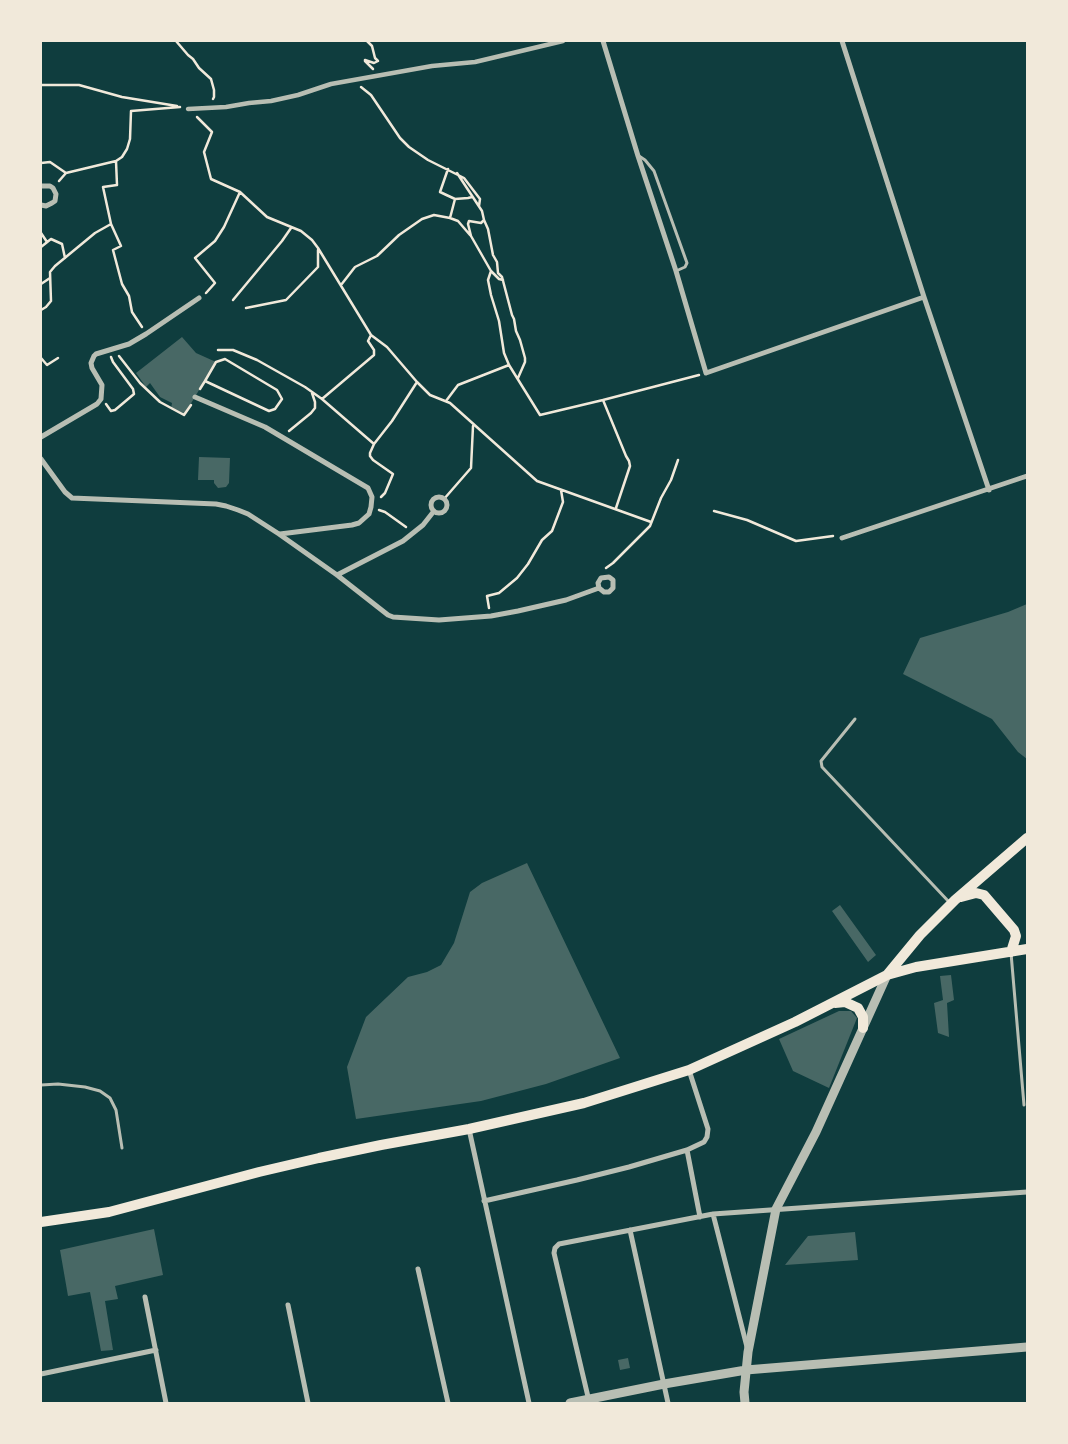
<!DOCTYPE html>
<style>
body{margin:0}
#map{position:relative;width:1068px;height:1444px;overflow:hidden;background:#0f3d3e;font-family:Arial,sans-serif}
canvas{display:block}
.frame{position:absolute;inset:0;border:42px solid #f1e9da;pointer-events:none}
</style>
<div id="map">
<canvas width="1068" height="1444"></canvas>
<div class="frame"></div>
</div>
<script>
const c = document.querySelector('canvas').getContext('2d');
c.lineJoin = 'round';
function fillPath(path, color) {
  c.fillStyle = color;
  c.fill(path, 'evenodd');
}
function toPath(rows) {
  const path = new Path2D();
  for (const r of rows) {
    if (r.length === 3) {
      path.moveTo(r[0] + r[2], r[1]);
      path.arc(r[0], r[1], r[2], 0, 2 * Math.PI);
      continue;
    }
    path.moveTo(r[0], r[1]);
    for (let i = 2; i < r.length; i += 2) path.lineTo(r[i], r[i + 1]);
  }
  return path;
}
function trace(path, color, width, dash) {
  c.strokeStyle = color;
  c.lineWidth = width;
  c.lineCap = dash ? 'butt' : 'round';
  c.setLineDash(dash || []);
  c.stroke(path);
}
fillPath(toPath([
 [182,337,196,353,216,362,184,415,171,409,172,403,160,397,150,383,146,387,136,373],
 [199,457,230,458,229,483,226,487,218,488,214,483,214,480,198,480],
 [1027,604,1027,759,1018,752,992,719,903,674,920,638,1008,612],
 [527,863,620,1058,546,1084,481,1101,356,1119,347,1067,366,1017,408,977,427,972,441,965,454,943,470,892,482,883],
 [840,905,876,955,868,962,832,911],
 [951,975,954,1000,947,1003,949,1037,938,1033,934,1003,943,1000,940,976],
 [839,1011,851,1011,857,1018,829,1088,793,1071,779,1039],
 [154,1229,163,1275,115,1286,118,1299,105,1301,113,1350,101,1351,90,1292,68,1296,60,1250],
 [855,1232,858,1260,785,1265,808,1236],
 [628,1358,630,1368,620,1370,618,1360]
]), '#486865');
trace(toPath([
 [176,41,188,55,193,59,199,68,211,79,214,90,214,97,213,99],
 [367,41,372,46,375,58,378,61,374,63,365,60,365,61,373,69],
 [41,85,79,85,122,97,177,106],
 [361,87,371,95,400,138,409,147,428,160,464,178,480,199,479,206],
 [197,117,212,132,204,152,211,179,240,192,267,217,301,231,312,240,318,248,371,335,387,347,417,382,430,395,450,403,537,481,651,522],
 [116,161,117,185,103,187,111,224,121,246,113,250,122,284,129,296,132,312,142,327],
 [41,163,50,162,66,173],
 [457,173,482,211,484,220,481,223,469,221,468,224,471,236,491,271,488,280,491,295,499,321,504,353,509,365,540,415,603,400,699,375],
 [59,181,66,173,116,161,122,157,127,149,130,139,131,111,180,107],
 [455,199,468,198,472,197],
 [450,218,458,221,470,235],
 [484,220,488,229,493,255,497,262,498,273,502,277,512,315,514,319,516,331,520,340,525,358,525,362,518,378],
 [41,233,47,242],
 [41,247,51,239,62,244,65,258],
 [491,271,499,279,503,280],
 [41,284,50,278],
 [341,285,355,267,377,256,399,235,422,219,434,215,450,218,455,199,440,192,448,169],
 [206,293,215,283,195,258,215,241,224,227,240,192],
 [233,300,282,241,291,228],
 [246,308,286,300,318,267,318,250],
 [41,310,46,307,51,301,50,272,55,266,95,233,111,224],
 [218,350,233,350,257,360,305,387,322,399,374,444],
 [119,356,140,383,160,402,184,415,191,405],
 [41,358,47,365,58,358],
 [200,389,205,381,216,362,225,359,277,390,282,399,275,409,269,411,205,381],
 [322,399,374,355,374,350,368,341,371,335],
 [603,400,626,456,629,461,630,466,616,508],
 [446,401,458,385,509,365],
 [106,404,111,411,115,410,134,394,133,389,113,362,111,357],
 [289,431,311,413,315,408,315,402,312,393],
 [381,497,385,493,393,474,373,460,370,456,370,453,374,444,392,421,417,382],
 [444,499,471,468,473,426],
 [379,510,385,512,406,527],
 [714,511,747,520,796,541,833,536],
 [606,568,613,563,650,526,661,498,671,480,678,460],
 [489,608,487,596,499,593,517,578,528,564,542,540,552,531,563,502,561,490]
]), '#f1e9da', 2.5);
trace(toPath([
 [639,156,645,160,654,171,687,263,685,267,676,271],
 [855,719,821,761,822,767,950,903],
 [1011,953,1024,1105],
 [41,1085,58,1084,85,1087,100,1091,110,1098,116,1110,122,1148]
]), '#b8beb3', 3);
trace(toPath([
 [188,109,226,107,249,103,271,101,298,95,331,84,432,66,475,62,563,41]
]), '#b8beb3', 4.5);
trace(toPath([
 [603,41,638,156,676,271,706,373,924,297],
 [842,41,924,297,989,490],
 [41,186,50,186,53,188,56,194,55,201,52,203,46,206,41,205],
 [195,397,265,427,368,488,372,497,371,507,369,514,359,523,352,525,280,534],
 [41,437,97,404,101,399,102,385,92,368,91,363,94,356,96,354,129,344,146,334,199,298],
 [41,459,65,492,72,498,216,504,226,506,238,510,248,514,279,534,337,575,388,615,393,617,439,620,491,616,518,611,566,600,599,588,604,592,609,592,613,588,613,580,609,577,601,578,598,583,599,588],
 [439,505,8],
 [842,538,1027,476],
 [337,575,403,541,423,525,434,511],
 [469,1129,529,1403],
 [687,1150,700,1217],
 [484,1201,577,1180,629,1167,687,1150,704,1142,707,1137,708,1129,689,1070],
 [713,1214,747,1347],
 [630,1230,668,1403],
 [418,1269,448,1403],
 [145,1297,166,1403],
 [288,1305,308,1403],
 [41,1374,156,1350],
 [589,1401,554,1253,555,1248,559,1244,713,1214,1027,1192]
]), '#b8beb3', 5);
trace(toPath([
 [570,1403,664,1384,746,1370,1027,1347],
 [745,1403,744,1392,748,1352,776,1209,816,1132,887,975]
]), '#b8beb3', 9);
trace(toPath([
 [961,897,976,893,984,895,1014,930,1016,936,1011,952],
 [887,975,920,935,955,900,1027,838],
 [835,1003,845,1002,858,1008,863,1017,863,1028],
 [41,1222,109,1212,259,1172,319,1158,381,1145,469,1129,584,1103,689,1070,795,1022,887,975,916,967,1027,949]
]), '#f1e9da', 10);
</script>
